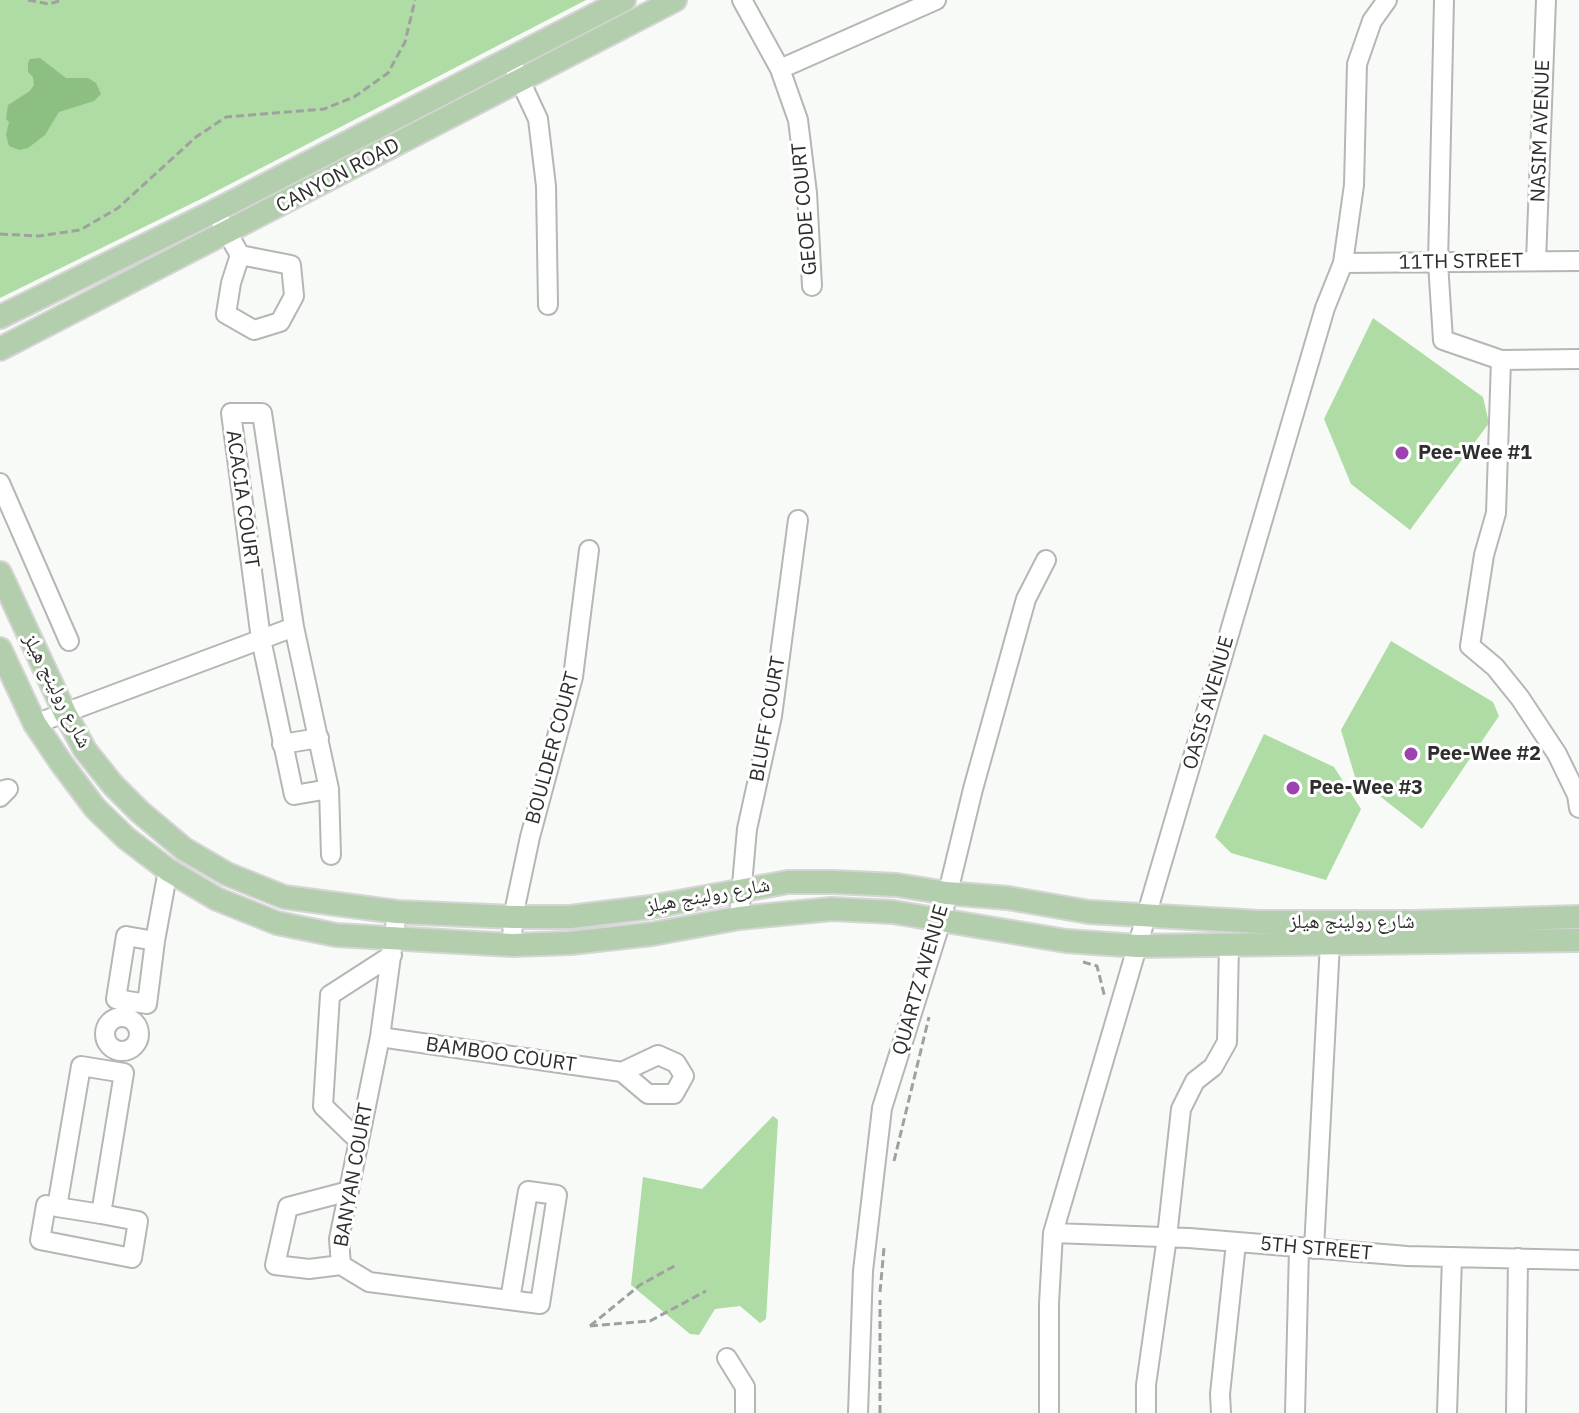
<!DOCTYPE html>
<meta charset="utf-8">
<style>
body{margin:0}
canvas{display:block;background:#f7faf7}
</style>
<canvas width="1579" height="1413"></canvas>
<script>
const c = document.querySelector('canvas').getContext('2d');
c.lineJoin = 'round';
function fillPath(path, color) {
  c.fillStyle = color;
  c.fill(path, 'evenodd');
}
function toPath(rows) {
  const path = new Path2D();
  for (const r of rows) {
    if (r.length === 3) {
      path.moveTo(r[0] + r[2], r[1]);
      path.arc(r[0], r[1], r[2], 0, 2 * Math.PI);
      continue;
    }
    path.moveTo(r[0], r[1]);
    for (let i = 2; i < r.length; i += 2) path.lineTo(r[i], r[i + 1]);
  }
  return path;
}
function trace(path, color, width, dash) {
  c.strokeStyle = color;
  c.lineWidth = width;
  c.lineCap = dash ? 'butt' : 'round';
  c.setLineDash(dash || []);
  c.stroke(path);
}
function drawText(font, color, halo, rows, align = 'center') {
  c.font = font + ' "IBM Plex Sans","Noto Naskh Arabic",sans-serif';
  c.lineWidth = 6;
  c.setLineDash([]);
  c.textBaseline = 'middle';
  c.strokeStyle = halo;
  c.fillStyle = color;
  for (const [text, x, y, turn = 0] of rows) {
    c.save();
    c.translate(x, y);
    c.rotate((+turn || 0) * Math.PI / 180);
    c.textAlign = isNaN(turn) ? turn : align;
    if (halo) c.strokeText(text, 0, 0);
    c.fillText(text, 0, 0);
    c.restore();
  }
}
fillPath(toPath([
 [0,0,586,0,207,196,0,298],
 [1373,318,1483,397,1489,423,1410,530,1351,484,1324,419],
 [1391,641,1493,702,1499,716,1422,829,1355,777,1341,730],
 [1264,734,1334,767,1361,809,1326,880,1231,853,1215,837],
 [773,1116,778,1120,766,1319,760,1323,740,1306,715,1309,699,1335,690,1334,631,1285,643,1177,702,1189]
]), '#afdca5');
fillPath(toPath([
 [40,58,66,78,88,78,96,83,101,94,94,101,59,112,45,135,28,148,19,150,9,146,6,135,9,122,6,119,8,105,30,91,34,85,33,77,28,72,28,63,30,59]
]), '#8cbf81');
const minor = toPath([
 [742,0,780,69,798,120,807,193,812,286],
 [1444,0,1438,263,1443,340,1501,360,1579,359],
 [510,59,538,119,546,186,548,305],
 [780,69,936,0],
 [215,211,240,255,231,283,226,314,254,330,280,322,294,296,291,265,240,255],
 [1536,261,1546,0],
 [1343,263,1579,261],
 [1501,360,1496,513,1484,555,1470,646,1495,667,1520,698,1557,754,1577,795,1579,808],
 [0,483,69,641],
 [35,724,294,627],
 [282,744,319,738],
 [329,789,294,795,261,639,231,413,262,413,294,627,329,789,331,855],
 [0,791,8,789,0,797],
 [397,912,380,1037,339,1239,341,1265,369,1282,540,1304,557,1195,528,1191,510,1300],
 [739,918,747,829,772,716,798,520],
 [126,936,155,941,147,1004,116,999,126,936],
 [155,941,168,870],
 [512,945,513,917,530,837,573,677,589,550],
 [122,1034,17],
 [380,1037,622,1072,648,1094,674,1094,684,1076,676,1063,658,1055,622,1072],
 [81,1066,124,1073,101,1214,57,1207,81,1066],
 [359,1141,323,1106,330,995,392,955],
 [57,1207,46,1205,40,1240,132,1258,138,1221,101,1214],
 [1053,1233,1189,1238,1407,1256,1579,1260],
 [1314,1249,1330,943],
 [341,1265,309,1269,275,1265,288,1207,349,1191],
 [727,1358,745,1387,745,1413],
 [858,1413,863,1271,882,1108,941,921,973,789,1026,599,1046,560],
 [1049,1413,1049,1304,1053,1233,1325,308,1343,263,1354,185,1357,64,1372,21,1387,0],
 [1146,1413,1146,1385,1167,1237,1181,1109,1195,1081,1213,1067,1227,1042,1229,944],
 [1221,1413,1220,1394,1236,1243],
 [1295,1413,1299,1248],
 [1447,1413,1452,1257],
 [1516,1413,1518,1258]
]);
const major = toPath([
 [0,317,215,211,624,0],
 [0,349,675,0],
 [0,573,65,713,85,750,113,785,140,812,184,849,227,874,284,897,397,912,513,917,570,917,651,907,788,882,834,882,897,885,946,893,1008,898,1089,912,1259,922,1416,922,1579,917],
 [0,649,35,724,62,764,95,808,126,838,168,870,217,899,277,923,336,935,512,945,570,943,652,934,739,918,832,909,893,912,1066,941,1137,946,1579,940]
]);
trace(minor, '#b4b7b4', 22);
trace(major, '#d5d5d5', 26);
trace(toPath([
 [28,0,49,4,62,0],
 [0,234,39,236,80,230,118,208,196,137,226,117,324,109,354,97,388,73,405,42,415,0],
 [1083,962,1097,966,1105,998],
 [894,1161,929,1017],
 [880,1292,884,1248],
 [590,1326,650,1321,706,1291],
 [590,1326,640,1285,678,1264],
 [880,1413,880,1300]
]), '#9fa19e', 3, [8, 4]);
trace(minor, '#fff', 18);
trace(major, '#b3cead', 22);
for (const [x, y, r, color] of [
 [1402,453,8,"#9c43af"],
 [1411,754,8,"#9c43af"],
 [1293,788,8,"#9c43af"]
]) {
  const dot = new Path2D();
  dot.arc(x, y, r, 0, 2 * Math.PI);
  c.fillStyle = color;
  c.fill(dot);
  trace(dot, '#fff', 3);
}
drawText('20px', '#2e2f2d', '#fff', [
 ["NASIM AVENUE",1541,131,-88],
 ["CANYON ROAD",338,176,-28],
 ["GEODE COURT",805,209,-95],
 ["11TH STREET",1461,262,-1],
 ["ACACIA COURT",242,499,82],
 ["شارع رولينج هيلز",57,691,63],
 ["OASIS AVENUE",1209,703,-74],
 ["BLUFF COURT",768,719,-80],
 ["BOULDER COURT",553,748,-75],
 ["شارع رولينج هيلز",708,896,-10],
 ["شارع رولينج هيلز",1352,922],
 ["QUARTZ AVENUE",921,980,-74],
 ["BAMBOO COURT",501,1055,8],
 ["BANYAN COURT",354,1175,-80],
 ["5TH STREET",1316,1249,5]
]);
drawText('bold 20px', '#2e2f2d', '#fff', [
 ["Pee-Wee #1",1418,453],
 ["Pee-Wee #2",1427,754],
 ["Pee-Wee #3",1309,788]
], 'left');
</script>
